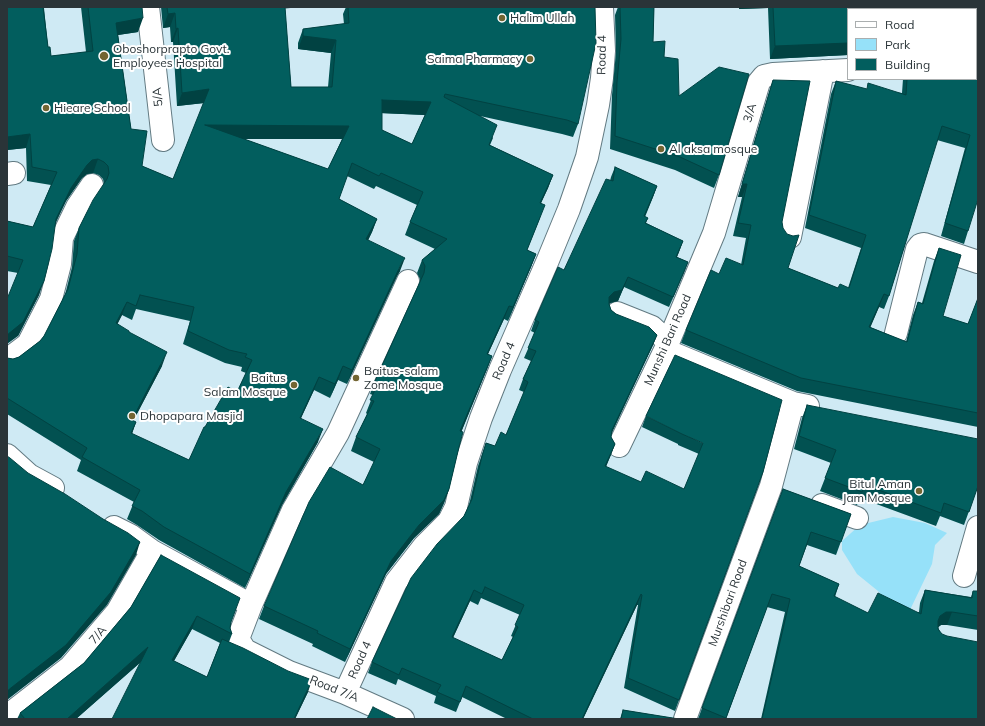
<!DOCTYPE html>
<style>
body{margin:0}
#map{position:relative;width:985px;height:726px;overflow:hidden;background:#cfeaf4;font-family:Mulish,sans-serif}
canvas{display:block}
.frame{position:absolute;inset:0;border:8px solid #2a3438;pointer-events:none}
.legend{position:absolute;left:847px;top:8px;width:130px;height:72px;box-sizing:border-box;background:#fff;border:1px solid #aaaeaf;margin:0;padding:5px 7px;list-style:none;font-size:12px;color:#2a3438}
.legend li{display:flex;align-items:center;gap:8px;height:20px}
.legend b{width:20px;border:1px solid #aaaeaf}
</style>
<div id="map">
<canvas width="985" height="726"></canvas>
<div class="frame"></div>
<ul class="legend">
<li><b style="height:5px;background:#fff"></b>Road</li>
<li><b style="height:11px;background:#96e1f9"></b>Park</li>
<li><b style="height:11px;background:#025e5e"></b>Building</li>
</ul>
</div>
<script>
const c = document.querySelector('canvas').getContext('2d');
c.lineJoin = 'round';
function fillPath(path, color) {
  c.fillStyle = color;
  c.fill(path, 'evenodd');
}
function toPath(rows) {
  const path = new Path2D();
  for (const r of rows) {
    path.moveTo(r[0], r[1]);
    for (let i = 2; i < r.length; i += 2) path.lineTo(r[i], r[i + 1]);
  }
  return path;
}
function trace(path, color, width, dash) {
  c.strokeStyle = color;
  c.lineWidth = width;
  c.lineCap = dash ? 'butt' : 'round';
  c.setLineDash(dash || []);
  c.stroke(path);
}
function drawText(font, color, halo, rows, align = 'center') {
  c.font = font + ' Mulish,sans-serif';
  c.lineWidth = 4;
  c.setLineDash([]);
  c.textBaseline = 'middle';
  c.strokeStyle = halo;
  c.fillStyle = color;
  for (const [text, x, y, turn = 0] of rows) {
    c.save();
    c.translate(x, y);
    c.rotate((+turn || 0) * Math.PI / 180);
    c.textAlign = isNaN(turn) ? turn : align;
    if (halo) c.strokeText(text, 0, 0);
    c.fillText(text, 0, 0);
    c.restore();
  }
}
fillPath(toPath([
 [893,517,925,523,947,533,935,545,932,564,909,612,894,609,878,591,857,574,842,550,842,541,860,525]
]), '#96e1f9');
const minor = toPath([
 [148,7,163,140],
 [978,7,978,11],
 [976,64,978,64],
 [7,174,14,173],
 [790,237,823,71],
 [617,313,652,327,668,342],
 [896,333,917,249,920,245,924,244,978,262],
 [665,350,793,403,808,406],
 [7,360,28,344,51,299,60,264,62,238,77,207,92,185],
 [619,446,665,350,714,233,759,82,764,76,773,74,848,70],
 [7,455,29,475,53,488],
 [822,505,857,518],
 [114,527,130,535,152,551,251,605,238,639,245,650,289,672,345,693,403,719],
 [964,576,978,527],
 [251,605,293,510,338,433,408,281],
 [345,693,396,582,424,546,449,521,456,507,466,463,481,418,500,370,548,260,569,209,587,157,598,105,602,78,604,51,602,7],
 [7,716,70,667,117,612,152,551],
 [685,719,771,486,793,403]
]);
trace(minor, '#627a82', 24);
trace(minor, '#fff', 22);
fillPath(toPath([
 [7,7,44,8,48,47,51,56,86,52,81,7,142,7,138,32,118,35,131,129,142,166,173,179,204,103,177,106,173,42,171,42,170,27,163,28,161,7,302,7,285,8,291,87,328,87,331,53,298,49,298,43,303,29,344,24,343,14,346,7,595,7,578,124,573,137,562,134,480,116,493,138,490,145,553,175,548,188,541,203,540,218,527,250,536,254,531,267,508,321,504,319,488,354,492,356,487,369,461,432,459,447,449,489,444,503,439,514,414,538,386,574,345,662,312,646,313,644,259,619,264,606,363,485,374,462,351,451,356,437,367,414,366,413,373,395,370,394,375,381,420,282,420,279,417,273,422,260,435,249,405,235,410,222,417,205,376,186,374,189,347,176,339,199,377,219,372,232,368,240,400,271,397,276,347,384,338,380,330,398,314,390,301,418,318,442,282,505,245,588,159,540,137,525,127,519,134,502,77,471,81,460,7,414,7,358,13,359,19,357,40,341,44,336,65,295,72,267,74,241,79,228,104,184,103,179,99,175,93,173,87,174,82,178,66,201,55,223,39,295,18,336,18,273,7,271,7,221,33,227,51,185,27,181,26,148,7,150],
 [382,113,425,115,412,144,382,130],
 [244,139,342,139,328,169],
 [136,309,190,321,183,344,225,363,242,367,241,371,246,373,237,392,205,427,189,460,132,434,136,422,133,421,162,366,129,332,117,324,122,315,132,320],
 [618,7,675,7,654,8,653,42,664,57,679,96,719,175,714,188,675,170,610,149,612,95,616,52,615,15],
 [739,7,955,7,848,9,848,55,770,59,768,8,739,9],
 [903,79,976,79,968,231,964,244,941,236,965,148,937,140,889,296,884,309,879,307,870,327,906,342,913,315,918,302,922,303,934,261,939,248,943,316,968,324,978,298,978,427,797,391,681,343,686,330,719,274,741,265,746,238,733,236,742,197,738,197,769,93,773,80,782,222,788,268,838,288,848,288,861,248,805,228,831,94,836,81,866,89,902,93],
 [615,167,657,186,653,197,645,217,648,218,646,223,683,241,677,257,688,262,669,307,624,287,618,301,610,303,609,304,611,310,616,314,657,335,653,345,611,434,611,437,615,444,606,467,641,482,684,489,699,454,678,445,678,444,642,427,646,416,763,472,675,711,624,688,638,605,637,605,583,719,507,719,462,697,456,712,434,703,436,696,398,679,396,685,368,673,372,662,464,516,469,505,478,466,486,443,495,446,506,435,524,392,519,390,523,379,531,361,524,358,535,333,531,331,535,320,564,270,610,181,611,177],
 [481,598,520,615,511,636,513,637,502,660,453,638,470,601,478,605],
 [807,405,978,486,964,525,940,516,936,526,860,498,857,505,820,491,831,463,794,449,802,418],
 [783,489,851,514,836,555,807,545,799,566,839,584,835,597,868,613,919,612,920,603,925,590,971,597,973,591,978,591,978,630,947,625,941,625,938,627,978,719,761,719,785,612,767,607,726,719,698,719],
 [161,555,231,623,230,628,232,634,229,642,308,692,295,719,141,662,76,719,17,719,20,713,84,663,131,607],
 [192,629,220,643,207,677,174,661],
 [623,710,679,719,620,719]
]), '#025151');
fillPath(toPath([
 [280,7,302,7,279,9],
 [650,7,675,7,650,8],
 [739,7,768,7,768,8,739,9],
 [175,13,170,27,163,28,168,14],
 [143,18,138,32,111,36,116,23],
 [178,28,173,42,171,42,176,29],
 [303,36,336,40,331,53,298,49],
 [848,43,848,55,770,59,775,46],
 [209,89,204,103,177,106,182,93],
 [382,100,431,102,426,115,378,113],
 [205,125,349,126,344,139,200,139],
 [30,134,26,148,7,150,7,137],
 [98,159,93,173,87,174,82,178,66,201,51,233,56,219,71,188,87,165,92,160],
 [553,175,548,188,535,216,540,203],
 [742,184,747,184,742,197,738,197],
 [657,186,653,197,640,227,644,216],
 [377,219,372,232,362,253,366,239],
 [683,241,679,252,672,268,676,257],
 [536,254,531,267,508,321,513,307],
 [405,258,400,271,397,276,347,384,352,370,402,262],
 [688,262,684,273,669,307,673,297],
 [628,277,618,301,610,303,606,308,609,297],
 [44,281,39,295,18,336,7,344,7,335],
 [884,294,879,307,865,340,869,327],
 [127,302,122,315,111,337,116,323],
 [509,306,504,319,482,367,487,354],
 [657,335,653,345,608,441,612,430],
 [167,352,162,366,127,433,132,420],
 [492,356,487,369,456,445,460,431],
 [343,366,338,380,330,398,335,384],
 [319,377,314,390,295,431,300,418],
 [136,422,131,436,131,433],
 [323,429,318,442,282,505,245,588,250,574,286,492],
 [615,444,611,455,601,477,605,466],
 [449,489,444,503,439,514,414,538,386,574,345,662,350,649,391,561,419,525],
 [140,542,136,555,107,605,61,658,7,700,7,691],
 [474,590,470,601,448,648,452,637],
 [641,594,637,605,583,719,582,719],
 [946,612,952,612,947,625,941,625,936,629,938,621,940,616],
 [197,616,192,629,167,673,172,660],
 [148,647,144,659,76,719,67,719],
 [312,680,308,692,295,719,294,719]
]), '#014242');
const building = toPath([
 [7,7,43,7,48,47,50,47,51,56,93,51,88,7,142,7,143,18,116,23,131,129,147,131,142,166,173,179,209,89,182,93,178,28,176,29,175,13,168,14,167,7,285,7,291,87,332,87,336,40,303,36,303,29,349,23,348,7,595,7,596,43,578,124,567,120,445,94,444,97,497,125,489,145,553,175,540,203,545,205,527,250,536,254,513,307,509,306,487,354,492,356,460,431,463,432,459,447,449,489,444,500,419,525,391,561,350,649,317,633,318,631,264,606,309,502,330,467,363,485,380,449,356,437,374,401,370,400,379,382,375,381,424,273,425,266,422,260,447,239,410,222,423,192,381,173,379,176,352,163,339,199,377,219,366,239,405,258,402,262,352,370,343,366,335,384,319,377,300,418,323,429,286,492,250,574,164,527,142,511,132,506,140,490,82,457,87,448,7,398,7,358,13,359,19,357,40,341,44,336,68,289,77,254,79,228,93,200,107,179,109,173,108,166,104,162,98,159,92,160,87,165,71,188,56,219,52,249,44,281,23,322,7,335,7,299,23,260,7,256,7,221,33,227,57,172,32,167,30,134,7,137,7,7],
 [382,100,431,102,412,144,382,130,382,100],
 [205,125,349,126,328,169,205,125],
 [140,295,194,307,188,331,229,350,247,354,245,357,252,360,237,392,228,387,205,427,204,427,189,460,131,433,136,422,132,420,167,352,129,332,129,331,116,323,127,302,136,306,140,295],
 [620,7,654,7,653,42,665,41,664,57,678,59,679,96,719,67,749,74,719,175,680,157,615,136,617,82,621,39,620,7],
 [773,7,955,7,955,9,848,9,848,43,775,46,773,7],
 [976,65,978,65,978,199,968,231,945,223,970,135,942,126,889,296,884,294,869,327,907,342,918,302,923,304,939,248,961,255,943,316,968,324,978,298,978,413,801,378,686,330,711,270,719,274,726,258,743,265,751,225,738,223,747,184,742,184,773,80,810,81,782,222,783,228,787,234,793,236,799,235,788,268,838,288,840,284,849,288,866,235,809,215,836,81,867,89,868,83,906,95,907,79,976,79,976,65],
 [615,167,657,186,644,216,648,218,645,223,683,241,676,257,688,262,673,297,628,277,622,290,614,292,609,297,609,304,611,310,616,314,649,327,657,335,612,430,611,437,615,444,605,466,641,482,646,471,684,489,703,443,682,434,646,416,675,355,782,400,763,472,679,700,628,678,642,595,641,594,582,719,533,719,466,686,460,702,437,692,441,685,402,668,399,675,372,662,411,578,437,544,464,516,472,499,482,456,486,443,495,446,501,432,506,435,528,382,523,379,536,351,528,348,539,322,535,320,558,267,564,270,606,179,613,181,615,167],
 [485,587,524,605,515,625,518,627,502,660,452,637,474,590,482,594,485,587],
 [807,405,978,439,978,486,969,512,944,503,941,513,865,485,862,492,825,478,836,450,799,436,807,405],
 [7,456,10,458,28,473,65,494,103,519,128,533,140,542,111,592,66,645,7,691,7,456],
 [783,489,851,514,841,542,811,532,799,566,839,584,834,596,868,613,878,593,921,614,925,590,972,598,973,591,978,591,978,616,952,612,946,612,940,616,938,621,938,629,942,634,947,636,978,642,978,719,762,719,790,599,772,594,726,718,702,708,783,489],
 [161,555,240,598,231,622,230,628,232,634,197,616,172,660,207,677,222,639,243,648,288,671,312,680,294,719,112,719,148,647,67,719,25,719,20,713,84,663,131,607,161,555],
 [373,707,397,719,367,719,373,707],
 [623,710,679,719,621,719,623,710]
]);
fillPath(building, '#025e5e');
trace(building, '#014242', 1);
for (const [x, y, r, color] of [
 [502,18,4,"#736532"],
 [104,56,5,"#736532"],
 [530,59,4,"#736532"],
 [46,108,4,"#736532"],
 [661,149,4,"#736532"],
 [356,378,4,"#736532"],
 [294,385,4,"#736532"],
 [132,416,4,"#736532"],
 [919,491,4,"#736532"]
]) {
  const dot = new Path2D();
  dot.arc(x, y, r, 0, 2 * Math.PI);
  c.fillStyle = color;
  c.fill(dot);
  trace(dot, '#fff', 1.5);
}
drawText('12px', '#2a3438', '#fff', [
 ["Halim Ullah",510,18],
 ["Oboshorprapto Govt.",113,49],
 ["Employees Hospital",113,63],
 ["Saima Pharmacy",522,59,"right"],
 ["Hieare School",54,108],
 ["Al aksa mosque",669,149],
 ["Baitus-salam",364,371],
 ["Zome Mosque",364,385],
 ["Baitus",286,378,"right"],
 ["Salam Mosque",286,392,"right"],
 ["Dhopapara Masjid",140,416],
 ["Bitul Aman",911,484,"right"],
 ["Jam Mosque",911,498,"right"]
], 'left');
drawText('12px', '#2a3438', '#fff', [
 ["Road 4",602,55,-89],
 ["5/A",158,97,-96],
 ["3/A",750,113,-73],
 ["Munshi Bari Road",668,340,-66],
 ["Road 4",504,361,-67],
 ["Murshibari Road",728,603,-70],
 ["7/A",98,635,-50],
 ["Road 4",360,660,-66],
 ["Road 7/A",334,689,22]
]);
</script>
